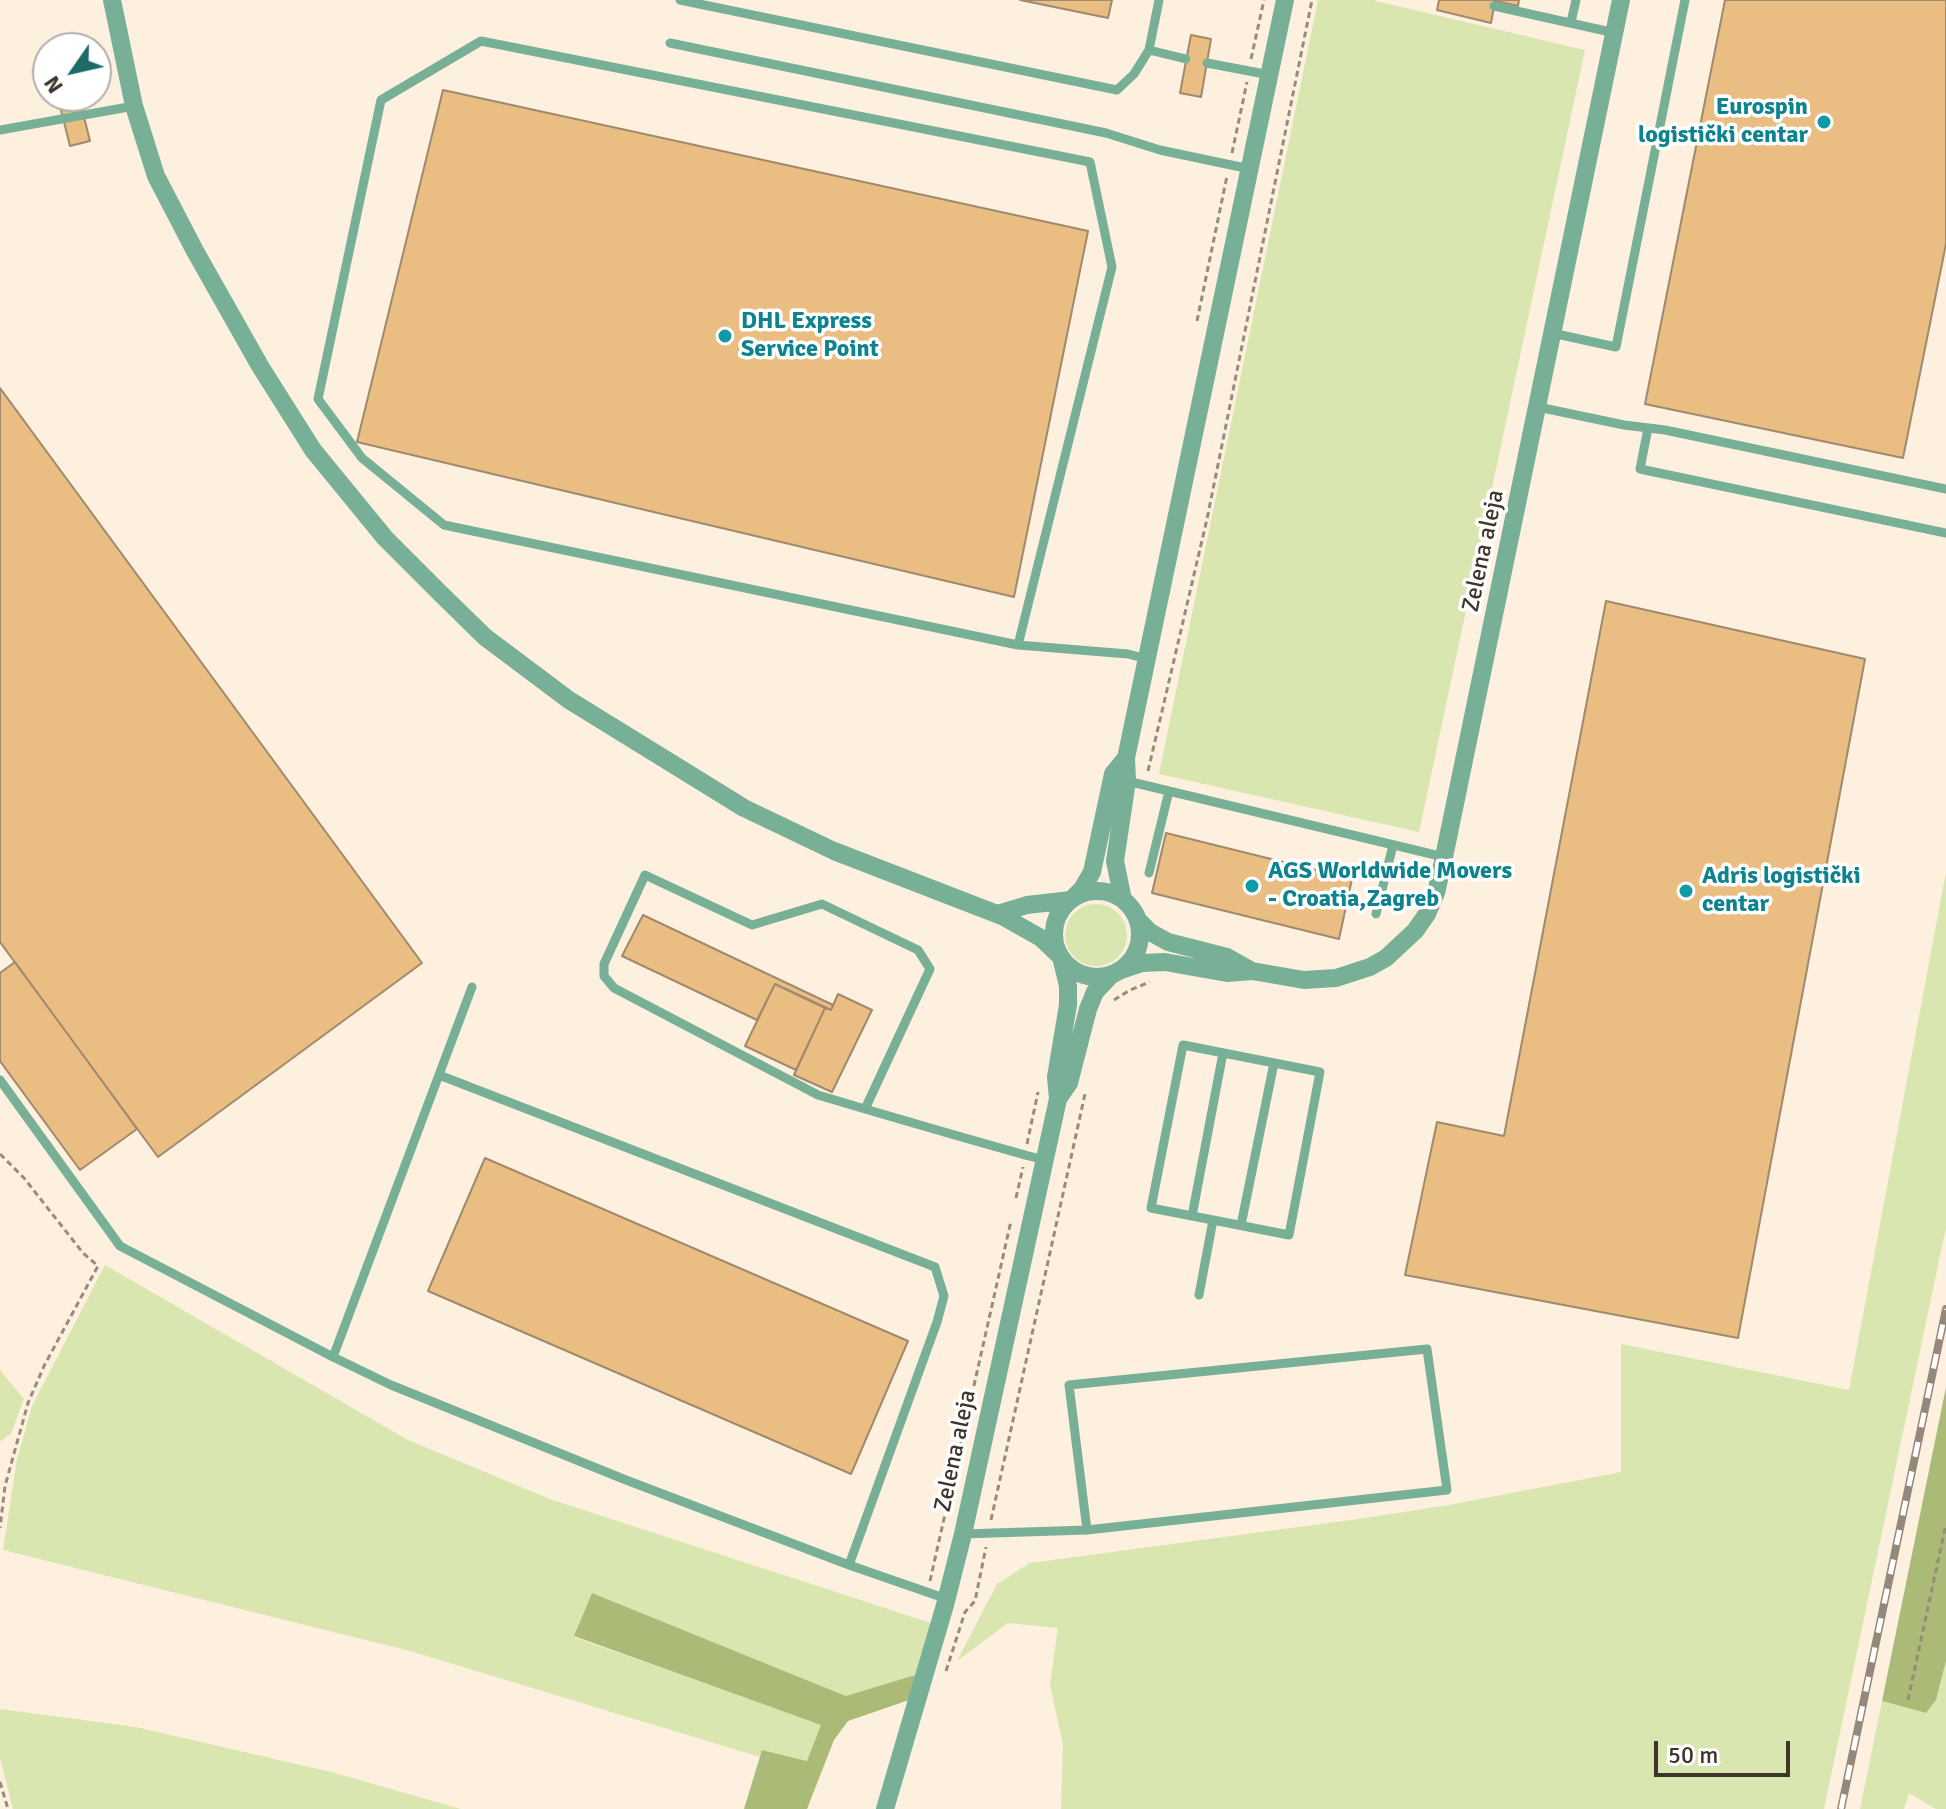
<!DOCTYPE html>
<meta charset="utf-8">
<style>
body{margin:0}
#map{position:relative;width:1946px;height:1809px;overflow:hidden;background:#fef0de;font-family:Signika,sans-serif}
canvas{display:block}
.north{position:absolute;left:32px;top:32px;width:80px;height:80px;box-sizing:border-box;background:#fff;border:2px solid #b2afaa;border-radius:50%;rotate:236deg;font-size:22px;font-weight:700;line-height:32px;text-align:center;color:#3f362a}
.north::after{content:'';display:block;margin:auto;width:28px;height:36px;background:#1e6a67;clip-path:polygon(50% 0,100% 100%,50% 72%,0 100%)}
.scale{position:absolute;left:1654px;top:1741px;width:136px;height:36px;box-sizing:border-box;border:4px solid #3f362a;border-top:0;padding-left:10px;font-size:24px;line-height:28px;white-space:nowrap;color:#3f362a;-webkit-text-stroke:6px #fff;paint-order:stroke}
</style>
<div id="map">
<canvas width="1946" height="1809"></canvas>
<div class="north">N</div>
<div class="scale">50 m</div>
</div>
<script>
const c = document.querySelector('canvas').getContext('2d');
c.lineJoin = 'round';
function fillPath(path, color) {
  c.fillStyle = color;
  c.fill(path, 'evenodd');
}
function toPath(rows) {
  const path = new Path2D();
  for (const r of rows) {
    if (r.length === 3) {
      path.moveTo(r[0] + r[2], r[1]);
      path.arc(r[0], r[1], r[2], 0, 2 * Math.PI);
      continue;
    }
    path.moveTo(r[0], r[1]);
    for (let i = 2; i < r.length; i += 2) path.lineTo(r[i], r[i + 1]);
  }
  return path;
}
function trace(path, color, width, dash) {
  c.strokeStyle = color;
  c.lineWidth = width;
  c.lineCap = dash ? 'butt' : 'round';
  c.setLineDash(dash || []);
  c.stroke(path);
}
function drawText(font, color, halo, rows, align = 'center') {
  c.font = font + ' Signika,sans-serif';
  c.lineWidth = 7;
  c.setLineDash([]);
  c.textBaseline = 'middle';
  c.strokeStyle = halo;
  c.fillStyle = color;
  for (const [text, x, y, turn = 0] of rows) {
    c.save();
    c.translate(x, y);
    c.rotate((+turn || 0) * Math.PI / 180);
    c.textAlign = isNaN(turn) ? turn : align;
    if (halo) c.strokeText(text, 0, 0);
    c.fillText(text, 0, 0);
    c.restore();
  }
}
fillPath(toPath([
 [1318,0,1372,0,1585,50,1419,832,1159,774],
 [1946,872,1946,1227,1824,1809,1061,1809,1063,1745,1050,1685,1058,1628,1008,1623,957,1661,997,1584,1030,1563,1358,1519,1449,1505,1621,1472,1621,1344,1849,1390],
 [1096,935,31],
 [105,1265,408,1440,550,1499,931,1623,915,1675,846,1696,592,1593,574,1637,822,1725,807,1761,762,1750,760,1757,410,1651,3,1550,17,1459,32,1406],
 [0,1370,24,1399,11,1434,0,1441],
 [1946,1661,1946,1809,1936,1809,1909,1793,1904,1809,1860,1809,1882,1701,1926,1713,1936,1700],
 [0,1709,136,1727,335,1773,461,1809,13,1809,0,1758]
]), '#d9e6af');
fillPath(toPath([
 [1946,1387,1946,1661,1936,1700,1926,1713,1882,1701],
 [592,1593,846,1696,915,1675,909,1700,848,1721,834,1740,807,1809,744,1809,762,1750,807,1761,821,1725,574,1636]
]), '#abba77');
const building = toPath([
 [1020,0,1112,0,1108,18,1020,0],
 [1439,0,1519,0,1518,6,1495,1,1491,23,1437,10,1439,0],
 [1725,0,1946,0,1946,244,1903,458,1645,404,1725,0],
 [1191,35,1211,39,1201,97,1180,93,1191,35],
 [443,90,1088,231,1014,597,357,442,443,90],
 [80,101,90,141,70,146,60,106,80,101],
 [0,388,422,963,158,1157,0,942,0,388],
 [1606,601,1865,659,1738,1338,1405,1275,1437,1122,1504,1136,1606,601],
 [1166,833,1352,879,1339,939,1152,893,1166,833],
 [643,915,833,1005,831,1010,775,984,757,1020,622,956,643,915],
 [15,962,137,1129,80,1170,0,1061,0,973,15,962],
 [775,984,825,1008,796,1070,745,1046,775,984],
 [838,994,872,1010,832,1092,794,1075,825,1008,831,1010,838,994],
 [485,1158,908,1341,851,1474,428,1291,485,1158]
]);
fillPath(building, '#eabe83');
trace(building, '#9f8a6d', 2);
trace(toPath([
 [1251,59,1264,0],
 [1232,153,1247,82],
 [1197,321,1227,176],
 [1148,771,1207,519,1312,0],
 [1114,1000,1130,990,1150,982],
 [1027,1144,1038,1092],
 [0,1154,24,1178,83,1253,98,1266,44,1366,28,1403,5,1486,0,1528],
 [1016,1198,1023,1167],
 [991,1520,1085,1094],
 [930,1581,1011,1221],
 [946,1671,965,1612,975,1601,986,1547],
 [1908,1700,1946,1524],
 [0,1782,8,1809]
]), '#968b7c', 3, [6, 4]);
trace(toPath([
 [680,0,1117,90,1134,74,1149,50,1159,0],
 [1494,6,1615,33],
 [1571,22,1576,0],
 [670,43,1106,133,1160,150,1250,169],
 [1149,50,1186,59],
 [1207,63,1270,75],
 [0,130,134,106],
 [1552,333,1616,347,1685,0],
 [1538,407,1624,425,1665,430,1946,489],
 [1648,428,1640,469,1946,533],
 [1018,645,1112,267,1090,162,481,41,381,100,318,399,362,458,444,525,1018,645,1128,654,1147,659],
 [1127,781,1444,857],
 [1149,873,1169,791],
 [1376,914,1393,845],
 [439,1075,935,1267,944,1296,937,1322,849,1565],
 [0,1080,120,1246,333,1357,472,987],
 [865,1109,930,969,918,950,822,904,752,925,645,875,604,964,604,976,614,988,818,1095,865,1109,951,1134,1025,1155,1045,1160],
 [1192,1216,1223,1053],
 [1241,1225,1274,1063],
 [1199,1295,1213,1220,1151,1208,1183,1045,1320,1072,1289,1235,1213,1220],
 [333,1357,391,1385,626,1480,849,1565,947,1599],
 [963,1534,1087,1530,1447,1490,1427,1349,1069,1385,1087,1530]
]), '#77af97', 9);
trace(toPath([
 [112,0,134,106,156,176,195,251,260,366,313,450,385,538,440,593,485,637,569,700,744,808,834,851,1002,916,1041,938,1061,957,1068,986,1068,1005,1056,1077,1058,1099,963,1534,945,1605,885,1809],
 [1097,934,43],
 [1123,900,1115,861,1127,781,1126,758,1285,0],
 [997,914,1027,905,1071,900,1082,889,1092,872,1113,774,1126,758],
 [1137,919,1150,932,1168,942,1227,957,1252,971],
 [1121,970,1142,963,1165,962,1227,973,1252,971,1304,980,1336,978,1370,967,1386,958,1415,931,1427,914,1436,893,1444,857,1621,0],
 [1058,1099,1069,1083,1088,1009,1095,992,1111,975]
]), '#77af97', 18);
const rail = toPath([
 [1841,1809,1946,1309]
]);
trace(rail, '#938879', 8);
trace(rail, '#fff', 5, [15]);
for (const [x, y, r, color] of [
 [1824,122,8,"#0f9aa8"],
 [725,336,8,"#0f9aa8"],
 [1252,886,8,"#0f9aa8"],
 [1686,891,8,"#0f9aa8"]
]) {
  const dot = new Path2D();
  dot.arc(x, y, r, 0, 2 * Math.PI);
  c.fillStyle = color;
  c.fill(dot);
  trace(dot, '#fff', 3);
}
drawText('bold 24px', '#0d838f', '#fff', [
 ["Eurospin",1808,108,"right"],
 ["logistički centar",1808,136,"right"],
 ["DHL Express",741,322],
 ["Service Point",741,350],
 ["AGS Worldwide Movers",1268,872],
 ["- Croatia,Zagreb",1268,900],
 ["Adris logistički",1702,877],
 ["centar",1702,905]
], 'left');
drawText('24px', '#3f362a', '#fff', [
 ["Zelena aleja",1484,551,-78],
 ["Zelena aleja",956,1451,-78]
]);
</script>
